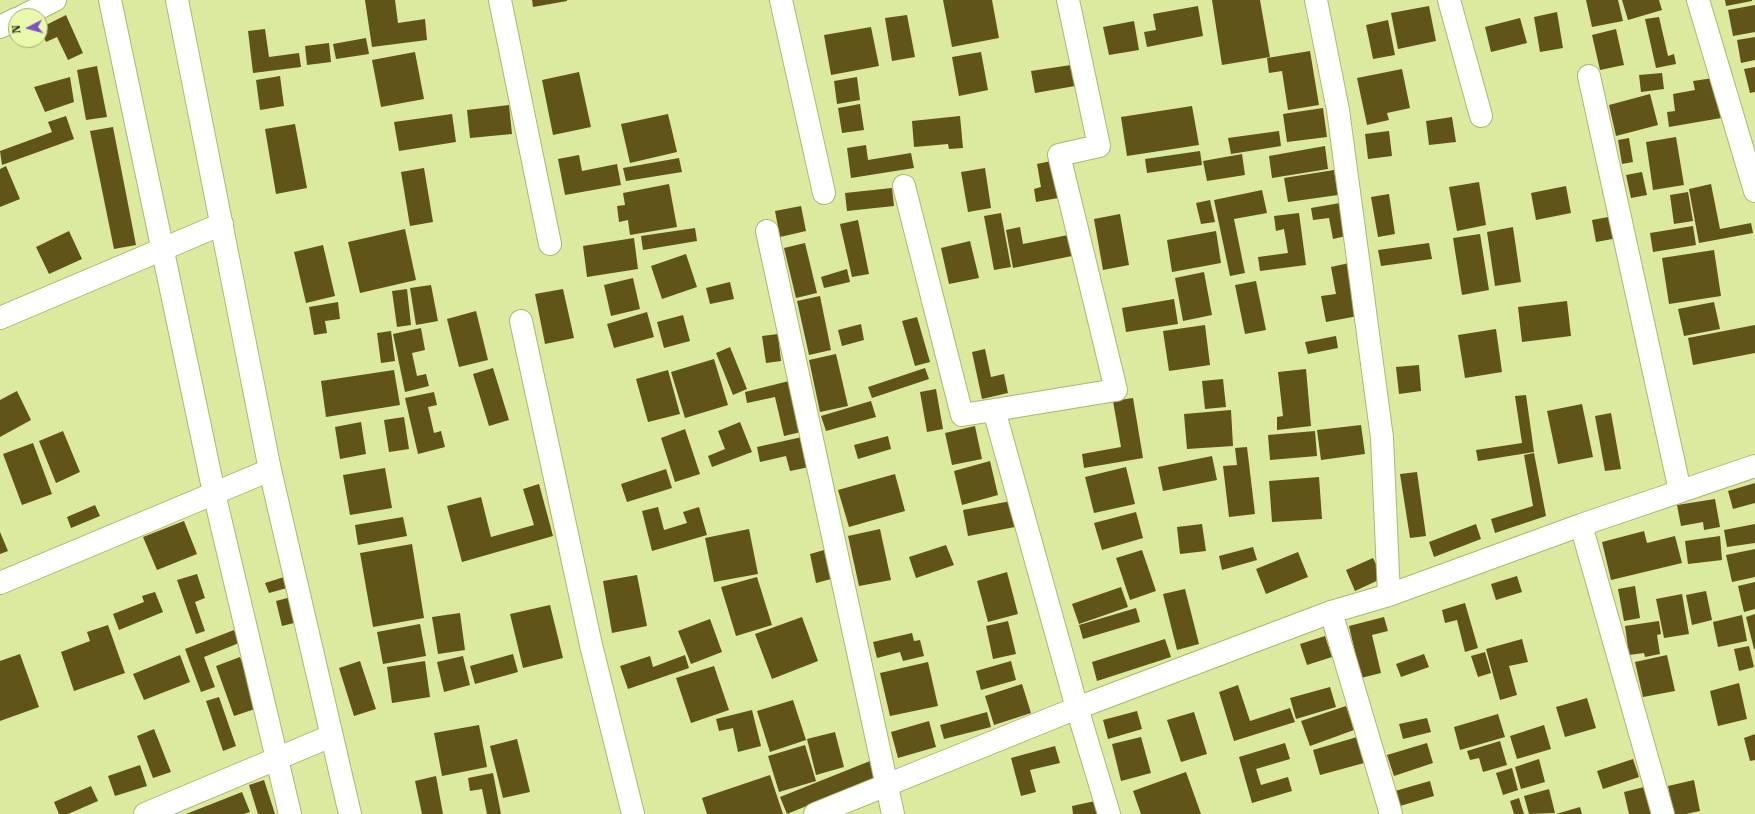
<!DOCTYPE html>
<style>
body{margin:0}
#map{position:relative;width:1755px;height:814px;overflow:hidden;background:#dbea9f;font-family:"Roboto Serif",serif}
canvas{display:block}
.north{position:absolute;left:8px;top:8px;width:40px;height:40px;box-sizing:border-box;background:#e8f8ac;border:1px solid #a2ad74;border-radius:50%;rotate:264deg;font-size:11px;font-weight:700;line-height:16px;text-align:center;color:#383d1f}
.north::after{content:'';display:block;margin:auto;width:14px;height:18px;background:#7f51ca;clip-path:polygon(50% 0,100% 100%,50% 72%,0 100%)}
</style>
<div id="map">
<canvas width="1755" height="814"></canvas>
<div class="north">N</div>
</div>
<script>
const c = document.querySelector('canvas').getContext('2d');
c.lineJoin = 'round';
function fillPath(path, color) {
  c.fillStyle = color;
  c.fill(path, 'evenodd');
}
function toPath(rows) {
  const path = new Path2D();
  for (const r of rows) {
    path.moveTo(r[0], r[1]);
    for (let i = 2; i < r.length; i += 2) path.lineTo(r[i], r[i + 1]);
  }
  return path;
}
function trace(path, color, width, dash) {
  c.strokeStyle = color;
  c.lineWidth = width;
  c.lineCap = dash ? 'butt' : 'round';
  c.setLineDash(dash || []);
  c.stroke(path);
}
fillPath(toPath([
 [365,0,395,0,398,23,425,19,427,40,372,47],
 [532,0,567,0,567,1,533,7],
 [943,0,992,0,999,38,952,47],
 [1212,0,1260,0,1270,57,1222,65],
 [1586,0,1618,0,1623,21,1592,27],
 [1622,0,1659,0,1662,10,1628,20],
 [1725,0,1752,0,1752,1,1726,6],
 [1755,5,1755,32,1733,36,1728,10],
 [1198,6,1203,36,1147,47,1144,32,1156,30,1153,14],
 [1429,6,1436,41,1398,49,1391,13],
 [1557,12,1563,48,1540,52,1534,17],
 [66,15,83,53,68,60,57,37,46,42,40,28],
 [907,15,915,57,892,61,885,18],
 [1659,17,1668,56,1674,54,1676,64,1656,68,1645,19],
 [1520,18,1527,43,1491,52,1485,27],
 [1388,20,1395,55,1373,59,1366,25],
 [1134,21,1139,50,1109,55,1103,27],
 [871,27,879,66,831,75,824,35],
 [265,29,269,57,299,53,301,67,253,73,248,31],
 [1616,29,1624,65,1600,70,1592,35],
 [1755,37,1755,60,1741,63,1737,40],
 [366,38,369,54,336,59,333,44],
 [329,43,331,62,307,65,305,46],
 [1310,51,1319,105,1288,110,1282,71,1269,73,1267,58],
 [415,52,424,99,381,107,372,60],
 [981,52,988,90,959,96,952,57],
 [1071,65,1075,86,1035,93,1031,71],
 [97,66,107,117,86,120,77,70],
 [1755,67,1755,92,1750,93,1744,69],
 [1402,69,1410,108,1387,113,1389,120,1367,125,1357,78],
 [579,72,591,127,553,135,542,80],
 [1662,73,1664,89,1641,92,1639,75],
 [280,76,284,106,260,110,256,80],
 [70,77,74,102,45,112,34,87],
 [857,77,860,100,837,104,834,81],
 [1720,77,1727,117,1669,127,1667,112,1675,111,1673,94,1695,90,1693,81],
 [1650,94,1658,125,1616,136,1609,105],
 [860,104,864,130,842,133,838,108],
 [509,105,512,134,470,138,467,110],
 [1192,106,1199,145,1127,156,1121,117],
 [1323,108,1327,137,1287,142,1283,114],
 [452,114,456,142,399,151,394,122],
 [668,114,677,152,630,163,621,124],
 [66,116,74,139,2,165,0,151,52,132,48,122],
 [960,116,963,148,949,149,948,144,914,147,912,121],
 [1452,117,1456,142,1429,145,1426,121],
 [295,124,307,188,276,194,265,129],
 [113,127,136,245,114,249,90,131],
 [1279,131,1281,146,1231,154,1228,138],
 [1389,131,1392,156,1368,159,1365,134],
 [1676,137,1684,185,1653,190,1646,142],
 [1629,138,1633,162,1622,164,1618,140],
 [866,145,868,160,911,153,914,168,851,178,847,148],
 [1325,146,1328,169,1272,178,1269,156],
 [1200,151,1202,165,1147,173,1145,159],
 [1242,154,1245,175,1207,181,1203,161],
 [579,155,582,171,617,164,621,185,565,195,558,159],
 [679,158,682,172,626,181,623,168],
 [1051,161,1058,198,1036,202,1034,189,1041,187,1037,164],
 [6,166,20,199,0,207,0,169],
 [424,168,433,222,410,226,401,172],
 [985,168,991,208,968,212,961,172],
 [1334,170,1338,195,1288,202,1284,178],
 [1642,172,1647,195,1631,198,1626,175],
 [1479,182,1486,225,1457,231,1449,187],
 [669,184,677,227,630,235,628,220,619,222,617,206,625,205,623,193],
 [1711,184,1720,229,1751,223,1753,233,1699,243,1689,189],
 [1566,186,1571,213,1536,220,1531,193],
 [892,188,894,206,847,211,845,193],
 [1262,190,1267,213,1234,219,1245,273,1230,276,1214,200],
 [1688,192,1693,221,1674,224,1670,195],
 [1389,194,1395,234,1378,237,1371,197],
 [1210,200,1215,222,1201,224,1196,203],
 [1340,203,1346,236,1333,239,1329,218,1313,220,1311,208],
 [801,206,806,231,780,237,775,211],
 [1001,213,1011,267,994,270,984,216],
 [1299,213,1306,265,1260,271,1258,257,1288,253,1284,229,1276,231,1274,216],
 [1120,214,1129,265,1103,270,1094,219],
 [1614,216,1618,238,1596,242,1592,220],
 [858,220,869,274,852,277,840,224],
 [1693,226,1696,245,1653,252,1650,233],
 [1020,227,1023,244,1068,235,1072,256,1013,268,1006,230],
 [1513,227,1521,282,1495,286,1487,232],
 [695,228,697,241,643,250,641,236],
 [405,229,416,280,360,293,348,242],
 [69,231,82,259,49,274,36,247],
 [1216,231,1221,263,1172,272,1167,240],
 [1480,234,1489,290,1462,295,1453,238],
 [634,238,638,269,587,277,583,246],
 [970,241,979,278,949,284,941,248],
 [805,243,817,293,796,298,784,248],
 [1429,243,1432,259,1381,266,1378,250],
 [323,245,335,296,306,303,294,252],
 [1714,250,1721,296,1669,304,1662,258],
 [686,254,697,287,662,299,651,266],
 [1349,263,1358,316,1326,322,1321,296,1336,294,1331,267],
 [847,269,850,282,824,288,821,277],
 [1204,272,1212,315,1183,321,1175,278],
 [633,278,640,309,611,316,604,285],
 [1256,281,1266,330,1245,334,1235,285],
 [730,282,734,299,710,304,706,288],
 [431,285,438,321,416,325,410,288],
 [407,289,411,325,397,327,392,291],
 [563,289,574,338,545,344,535,294],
 [820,296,831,350,809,355,797,301],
 [1174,299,1178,324,1126,332,1122,308],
 [1567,301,1571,336,1522,342,1518,307],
 [338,302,340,319,325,321,327,333,314,335,309,307],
 [1714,302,1720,329,1684,336,1678,309],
 [476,311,488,360,459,367,447,319],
 [647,312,654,337,614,348,607,324],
 [683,315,690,341,664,348,657,322],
 [917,317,930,362,915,366,902,321],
 [861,324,864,340,842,346,838,330],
 [1205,325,1210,365,1169,371,1163,331],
 [1755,325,1755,353,1693,365,1688,338],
 [421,328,425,350,412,353,417,376,426,374,429,386,405,392,393,334],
 [1496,329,1502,372,1465,378,1458,335],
 [391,331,395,361,381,363,377,333],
 [778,334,781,361,766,363,762,336],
 [1336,336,1338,348,1308,354,1305,342],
 [730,347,747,389,733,395,716,353],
 [985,349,991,377,1004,374,1008,393,982,399,972,352],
 [836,354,848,406,820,412,809,360],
 [714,359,728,405,685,418,671,372],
 [1419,365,1421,391,1399,394,1396,367],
 [493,368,509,420,489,426,473,374],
 [925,368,929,379,872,398,868,387],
 [1306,369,1311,426,1277,430,1277,417,1283,416,1278,372],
 [394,370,400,405,326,417,321,381],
 [668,370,680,414,648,422,636,379],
 [1223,379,1226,407,1205,409,1202,381],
 [789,381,801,432,784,436,775,397,747,403,745,392],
 [936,389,943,429,927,432,920,392],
 [17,391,31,420,0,437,0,400],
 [434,392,437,405,428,407,434,433,441,431,445,447,418,454,405,398],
 [1526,395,1534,452,1478,461,1476,450,1522,443,1515,396],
 [1133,398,1143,458,1084,468,1082,454,1121,447,1113,401],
 [871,401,876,417,826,431,821,416],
 [1582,404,1593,457,1558,464,1547,411],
 [1231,410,1233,446,1187,449,1184,414],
 [1611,413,1621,469,1605,471,1595,416],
 [404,417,409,449,389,452,384,420],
 [361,422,366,454,340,459,335,427],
 [740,422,752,452,712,467,708,456,725,449,718,431],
 [1361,425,1365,454,1321,460,1317,430],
 [975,426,982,459,952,465,945,433],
 [685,429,700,474,675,482,661,438],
 [63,431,80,472,56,483,39,441],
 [1315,431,1317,456,1270,460,1268,435],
 [888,436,891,449,858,459,854,445],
 [802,437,809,467,790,471,786,456,760,462,757,447],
 [33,443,52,494,22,505,3,454],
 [1247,447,1255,514,1229,517,1223,466,1237,465,1235,448],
 [1534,453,1546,516,1495,533,1491,519,1533,506,1524,455],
 [1212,456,1217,480,1163,491,1158,467],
 [990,461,998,495,962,505,954,471],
 [1126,467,1135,504,1094,513,1085,477],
 [385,468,392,508,350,515,343,475],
 [666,469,672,488,627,502,621,484],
 [1417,472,1426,536,1410,538,1400,474],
 [895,474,905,511,849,527,838,490],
 [1319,477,1322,519,1272,522,1269,481],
 [1755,483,1755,503,1733,509,1728,491],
 [539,484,553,536,462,562,447,506,481,497,491,537,534,525,523,489],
 [1715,499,1720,527,1704,530,1703,522,1681,526,1677,505],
 [1011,501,1015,527,968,536,963,510],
 [95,505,100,516,71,528,67,517],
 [658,507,664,530,687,523,683,512,699,507,707,535,652,551,642,511],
 [1136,512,1143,538,1102,550,1094,523],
 [403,517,407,536,358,545,355,525],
 [184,521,197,554,157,570,143,537],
 [1202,524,1206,551,1180,554,1177,527],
 [1476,524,1481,539,1434,557,1429,542],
 [1755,524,1755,543,1727,547,1724,530],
 [749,529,758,574,714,582,705,538],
 [880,529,891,580,859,586,848,536],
 [1644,531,1647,543,1675,536,1682,563,1611,580,1602,542],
 [0,532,8,551,0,554],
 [1720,536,1722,560,1688,564,1685,541],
 [412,544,424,618,373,627,360,553],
 [946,545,954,565,916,578,909,557],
 [1253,547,1257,560,1222,570,1219,556],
 [1755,549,1755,577,1732,582,1726,555],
 [824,550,831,579,816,583,810,554],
 [1142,550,1156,591,1130,600,1116,558],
 [1298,552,1308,577,1266,594,1256,569],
 [1373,558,1383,578,1355,591,1346,570],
 [1007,572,1018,614,988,622,977,581],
 [197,574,205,598,195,602,205,631,196,634,177,580],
 [637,575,647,626,612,633,603,581],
 [1517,576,1522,592,1496,600,1491,584],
 [284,577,287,588,269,593,265,583],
 [757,577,772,625,736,636,721,587],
 [1755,582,1755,609,1744,612,1738,586],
 [1635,586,1640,618,1624,621,1618,589],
 [1121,587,1128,607,1079,624,1072,604],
 [1185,589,1199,644,1177,650,1163,594],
 [1706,591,1712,620,1692,625,1686,595],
 [155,592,163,612,119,630,113,614,144,602,142,596],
 [1682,594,1689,634,1664,638,1656,599],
 [295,596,302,621,282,626,276,601],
 [1465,603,1478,648,1465,652,1457,620,1445,623,1442,610],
 [550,605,563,658,523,668,510,614],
 [1136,608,1140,622,1083,639,1079,625],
 [460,613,465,650,438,654,432,617],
 [1755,614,1755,649,1754,649,1746,617],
 [1742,615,1747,641,1718,647,1713,622],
 [802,617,818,661,772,679,755,634],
 [1384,617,1388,631,1372,635,1381,673,1361,678,1349,626],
 [710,619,722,652,691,664,678,631],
 [1008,621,1016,654,993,659,986,626],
 [1659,621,1661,634,1657,635,1660,654,1645,657,1644,653,1629,655,1625,626],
 [420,624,426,656,383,664,377,632],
 [108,625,125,673,74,691,61,652,90,641,87,632],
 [234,630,239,643,204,657,215,687,201,692,185,649],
 [912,633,914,641,920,640,924,656,903,661,900,652,877,658,873,642],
 [1325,636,1332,657,1307,665,1300,644],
 [1165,639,1171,657,1097,681,1092,662],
 [1522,639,1528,662,1509,666,1517,695,1500,700,1486,649],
 [1749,646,1754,667,1739,671,1734,649],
 [1485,652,1491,673,1478,677,1471,656],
 [20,654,39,707,0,721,0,661],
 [513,654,518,672,475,684,470,666],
 [1424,654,1429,667,1401,677,1396,664],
 [180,655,190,682,144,700,133,674],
 [685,655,689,668,628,689,620,666,650,656,653,667],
 [1667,655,1675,691,1643,697,1635,662],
 [463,656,470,685,444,692,437,662],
 [240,657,258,708,234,716,216,666],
 [360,661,376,709,354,716,339,668],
 [425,661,430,697,392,703,387,667],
 [1011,661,1016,680,981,690,976,671],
 [928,662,938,706,890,716,880,673],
 [714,666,729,710,691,723,676,678],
 [1739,683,1747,719,1718,726,1710,691],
 [1022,684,1031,713,994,725,985,696],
 [1238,685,1250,721,1290,708,1295,722,1234,741,1219,692],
 [1330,687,1336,707,1296,719,1290,698],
 [219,697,236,746,223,751,206,701],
 [1587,698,1596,728,1565,737,1556,707],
 [793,700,806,740,770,752,757,711],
 [1346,706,1354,730,1310,746,1301,721],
 [752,710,761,746,738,752,733,728,719,731,716,719],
 [1137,711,1142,729,1108,739,1103,720],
 [987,712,991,727,944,739,940,725],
 [1194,712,1207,754,1181,762,1167,720],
 [1498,714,1505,737,1460,750,1454,727],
 [1427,718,1431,732,1403,739,1399,724],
 [929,721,936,747,898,758,891,732],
 [479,725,487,767,442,776,434,733],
 [1544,725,1551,749,1517,759,1510,736],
 [154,729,171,772,153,778,137,736],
 [835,732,844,767,816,775,807,739],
 [1755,734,1755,760,1750,761,1744,738],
 [1141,737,1151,773,1121,781,1112,744],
 [1357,737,1364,763,1320,775,1313,750],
 [517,739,530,792,503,798,490,746],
 [1500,741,1507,765,1483,772,1479,758,1470,760,1467,751],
 [1285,743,1290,759,1256,769,1261,785,1288,777,1292,791,1252,803,1239,757],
 [1427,743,1433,763,1394,776,1387,755],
 [805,745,816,781,779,792,768,756],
 [1055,746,1060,763,1030,770,1036,792,1021,796,1011,758],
 [1539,759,1545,782,1521,789,1515,767],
 [1633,759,1639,777,1603,789,1597,771],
 [870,761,877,777,787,814,780,797],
 [140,765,147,786,115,796,108,776],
 [1512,768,1518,790,1503,795,1496,773],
 [1186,772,1201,814,1141,814,1133,791],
 [493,773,501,814,487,814,482,789,470,791,468,778],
 [770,775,783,814,707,814,702,798],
 [436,776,443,814,422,814,415,781],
 [264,780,275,814,258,814,249,785],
 [1694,780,1700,811,1686,814,1674,814,1668,786],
 [1430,781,1434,796,1400,806,1395,791],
 [91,786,98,801,68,814,59,814,54,802],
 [1648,786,1655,814,1629,814,1624,792],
 [1549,789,1555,813,1529,814,1524,796],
 [242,792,250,812,244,814,186,814],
 [1519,798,1524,814,1514,814,1510,801],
 [1100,800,1103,814,1073,814,1072,806],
 [1580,807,1582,814,1556,814]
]), '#605419');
const street = toPath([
 [500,0,550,244],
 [781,0,824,193],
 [1068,0,1099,146,1059,155,1116,390,994,410,1077,708,1109,814],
 [1316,0,1338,110,1382,438,1389,595],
 [1449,0,1481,116],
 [1698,0,1755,191],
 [23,16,55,0],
 [0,27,16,19],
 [1589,76,1680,491],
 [904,186,962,415,994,410],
 [767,231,893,814],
 [0,318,222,224],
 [521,321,591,645,633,814],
 [1581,525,1663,814],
 [145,814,331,736],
 [1391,814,1331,612,1389,595,1581,525,1755,466]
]);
const secondary = toPath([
 [0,583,270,470],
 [815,814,1077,708,1331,612]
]);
const primary = toPath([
 [110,0,214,493,290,814],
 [177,0,270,470,350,814]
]);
trace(street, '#aab86e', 24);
trace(secondary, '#aab86e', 24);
trace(primary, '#aab86e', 24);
trace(street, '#fff', 22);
trace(secondary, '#fff', 22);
trace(primary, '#fff', 22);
</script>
